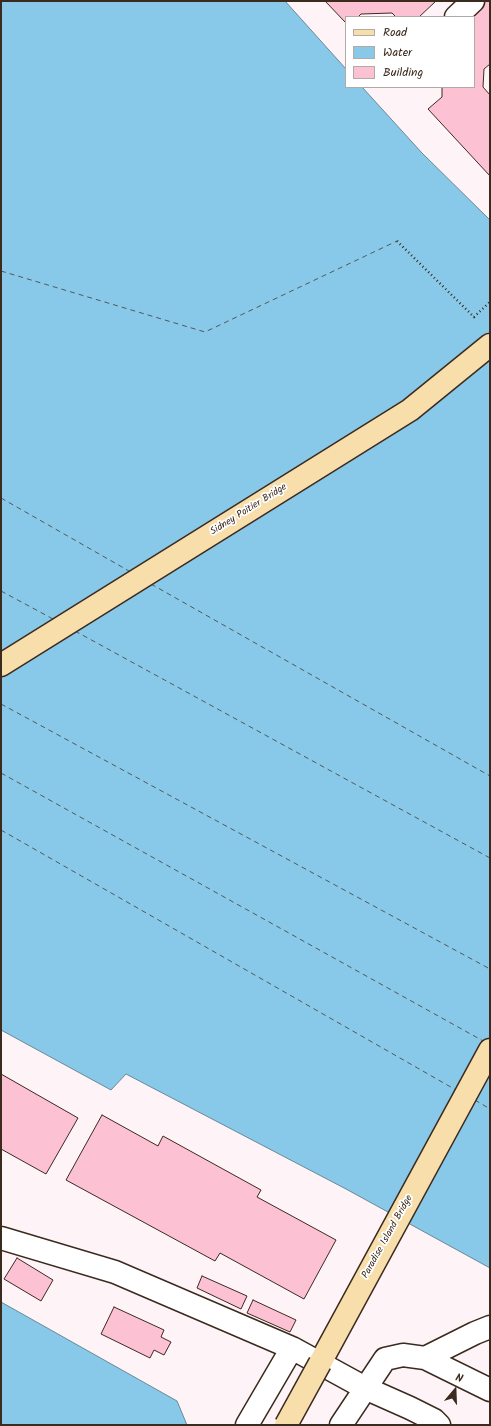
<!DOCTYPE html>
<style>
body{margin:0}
#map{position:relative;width:491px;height:1426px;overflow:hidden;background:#fef3f6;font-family:Kalam,sans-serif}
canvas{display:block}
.frame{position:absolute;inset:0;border:2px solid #3b2a1e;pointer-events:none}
.legend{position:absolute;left:345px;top:16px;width:130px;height:72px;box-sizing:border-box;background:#fff;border:1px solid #b1aaa5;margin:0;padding:5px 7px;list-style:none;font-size:12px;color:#3b2a1e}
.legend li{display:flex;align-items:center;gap:8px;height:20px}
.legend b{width:20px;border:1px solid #b1aaa5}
.north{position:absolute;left:435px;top:1370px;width:40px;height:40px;-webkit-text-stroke:3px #fff;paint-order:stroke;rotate:19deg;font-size:11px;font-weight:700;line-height:16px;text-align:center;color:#3b2a1e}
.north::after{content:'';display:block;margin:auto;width:14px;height:18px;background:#3b2a1e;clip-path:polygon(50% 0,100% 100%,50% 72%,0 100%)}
</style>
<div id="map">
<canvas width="491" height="1426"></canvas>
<div class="frame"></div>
<ul class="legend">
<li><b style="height:5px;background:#f8deab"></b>Road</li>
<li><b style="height:11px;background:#88c8e8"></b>Water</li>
<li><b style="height:11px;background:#fcc1d3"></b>Building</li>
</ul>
<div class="north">N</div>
</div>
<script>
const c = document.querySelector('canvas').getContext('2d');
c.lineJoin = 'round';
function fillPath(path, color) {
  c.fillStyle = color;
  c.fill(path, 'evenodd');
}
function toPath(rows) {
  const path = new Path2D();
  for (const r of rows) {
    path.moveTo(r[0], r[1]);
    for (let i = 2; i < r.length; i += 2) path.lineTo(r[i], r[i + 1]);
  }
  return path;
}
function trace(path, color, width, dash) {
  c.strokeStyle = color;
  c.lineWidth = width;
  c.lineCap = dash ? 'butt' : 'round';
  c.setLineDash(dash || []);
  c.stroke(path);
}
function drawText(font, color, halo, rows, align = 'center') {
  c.font = font + ' Kalam,sans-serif';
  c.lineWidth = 3.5;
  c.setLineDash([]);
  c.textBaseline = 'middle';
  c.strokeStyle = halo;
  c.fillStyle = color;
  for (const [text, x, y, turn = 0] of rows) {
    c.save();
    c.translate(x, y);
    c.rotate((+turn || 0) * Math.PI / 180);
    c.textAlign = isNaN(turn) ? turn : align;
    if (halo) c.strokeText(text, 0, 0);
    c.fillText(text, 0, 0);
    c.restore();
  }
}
const water = toPath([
 [1,1,285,1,346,69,346,87,362,87,422,153,490,220,490,1268,346,1189,126,1074,111,1090,1,1030,1,1],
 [1,1302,177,1401,187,1425,1,1425,1,1302]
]);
fillPath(water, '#88c8e8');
trace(water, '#698997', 1);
trace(toPath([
 [1,271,205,332,397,241],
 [1,498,129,571],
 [151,584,490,776],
 [1,591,53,619],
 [75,631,490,858],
 [1,704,490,969],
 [1,773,485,1042],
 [1,830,456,1090],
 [475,1100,490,1109]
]), '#52595b', 1, [5, 4]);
const building = toPath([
 [325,1,436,1,419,17,396,17,392,13,361,14,358,17,346,17,346,23,325,1],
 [484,1,490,1,490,64,484,69,483,87,490,95,490,176,428,109,442,97,442,87,474,87,474,17,466,17,484,1],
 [1,1074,78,1118,46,1174,1,1149,1,1074],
 [102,1115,158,1146,163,1136,261,1190,257,1197,336,1240,304,1299,220,1253,215,1261,66,1180,102,1115],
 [17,1258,53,1280,41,1301,4,1279,17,1258],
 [202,1276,247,1296,241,1309,197,1288,202,1276],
 [253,1300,296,1320,290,1332,247,1313,253,1300],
 [114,1307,164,1330,161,1337,171,1342,164,1355,154,1350,150,1358,101,1334,114,1307]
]);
fillPath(building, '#fcc1d3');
trace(building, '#3b2a1e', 1);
const minor = toPath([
 [456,17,473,1],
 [1,1238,115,1272,292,1348,365,1388,410,1408,434,1420,439,1425],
 [425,1358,475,1333,490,1327],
 [247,1425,292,1348],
 [341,1425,385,1359,403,1355,425,1358,490,1390]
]);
const major = toPath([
 [1,665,410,410,490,345],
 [320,1363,490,1050]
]);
trace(minor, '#3b2a1e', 25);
trace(major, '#3b2a1e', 25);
trace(toPath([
 [397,241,474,317,490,302]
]), '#3b2a1e', 2.5, [1, 3]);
trace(minor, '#fff', 22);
trace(major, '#f8deab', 22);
const majorBridge = toPath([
 [286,1425,320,1363]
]);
trace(majorBridge, '#3b2a1e', 25, []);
trace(majorBridge, '#f8deab', 22);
drawText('10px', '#3b2a1e', '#fff', [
 ["Sidney Poitier Bridge",249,510,-32],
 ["Paradise Island Bridge",388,1237,-61]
]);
</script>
